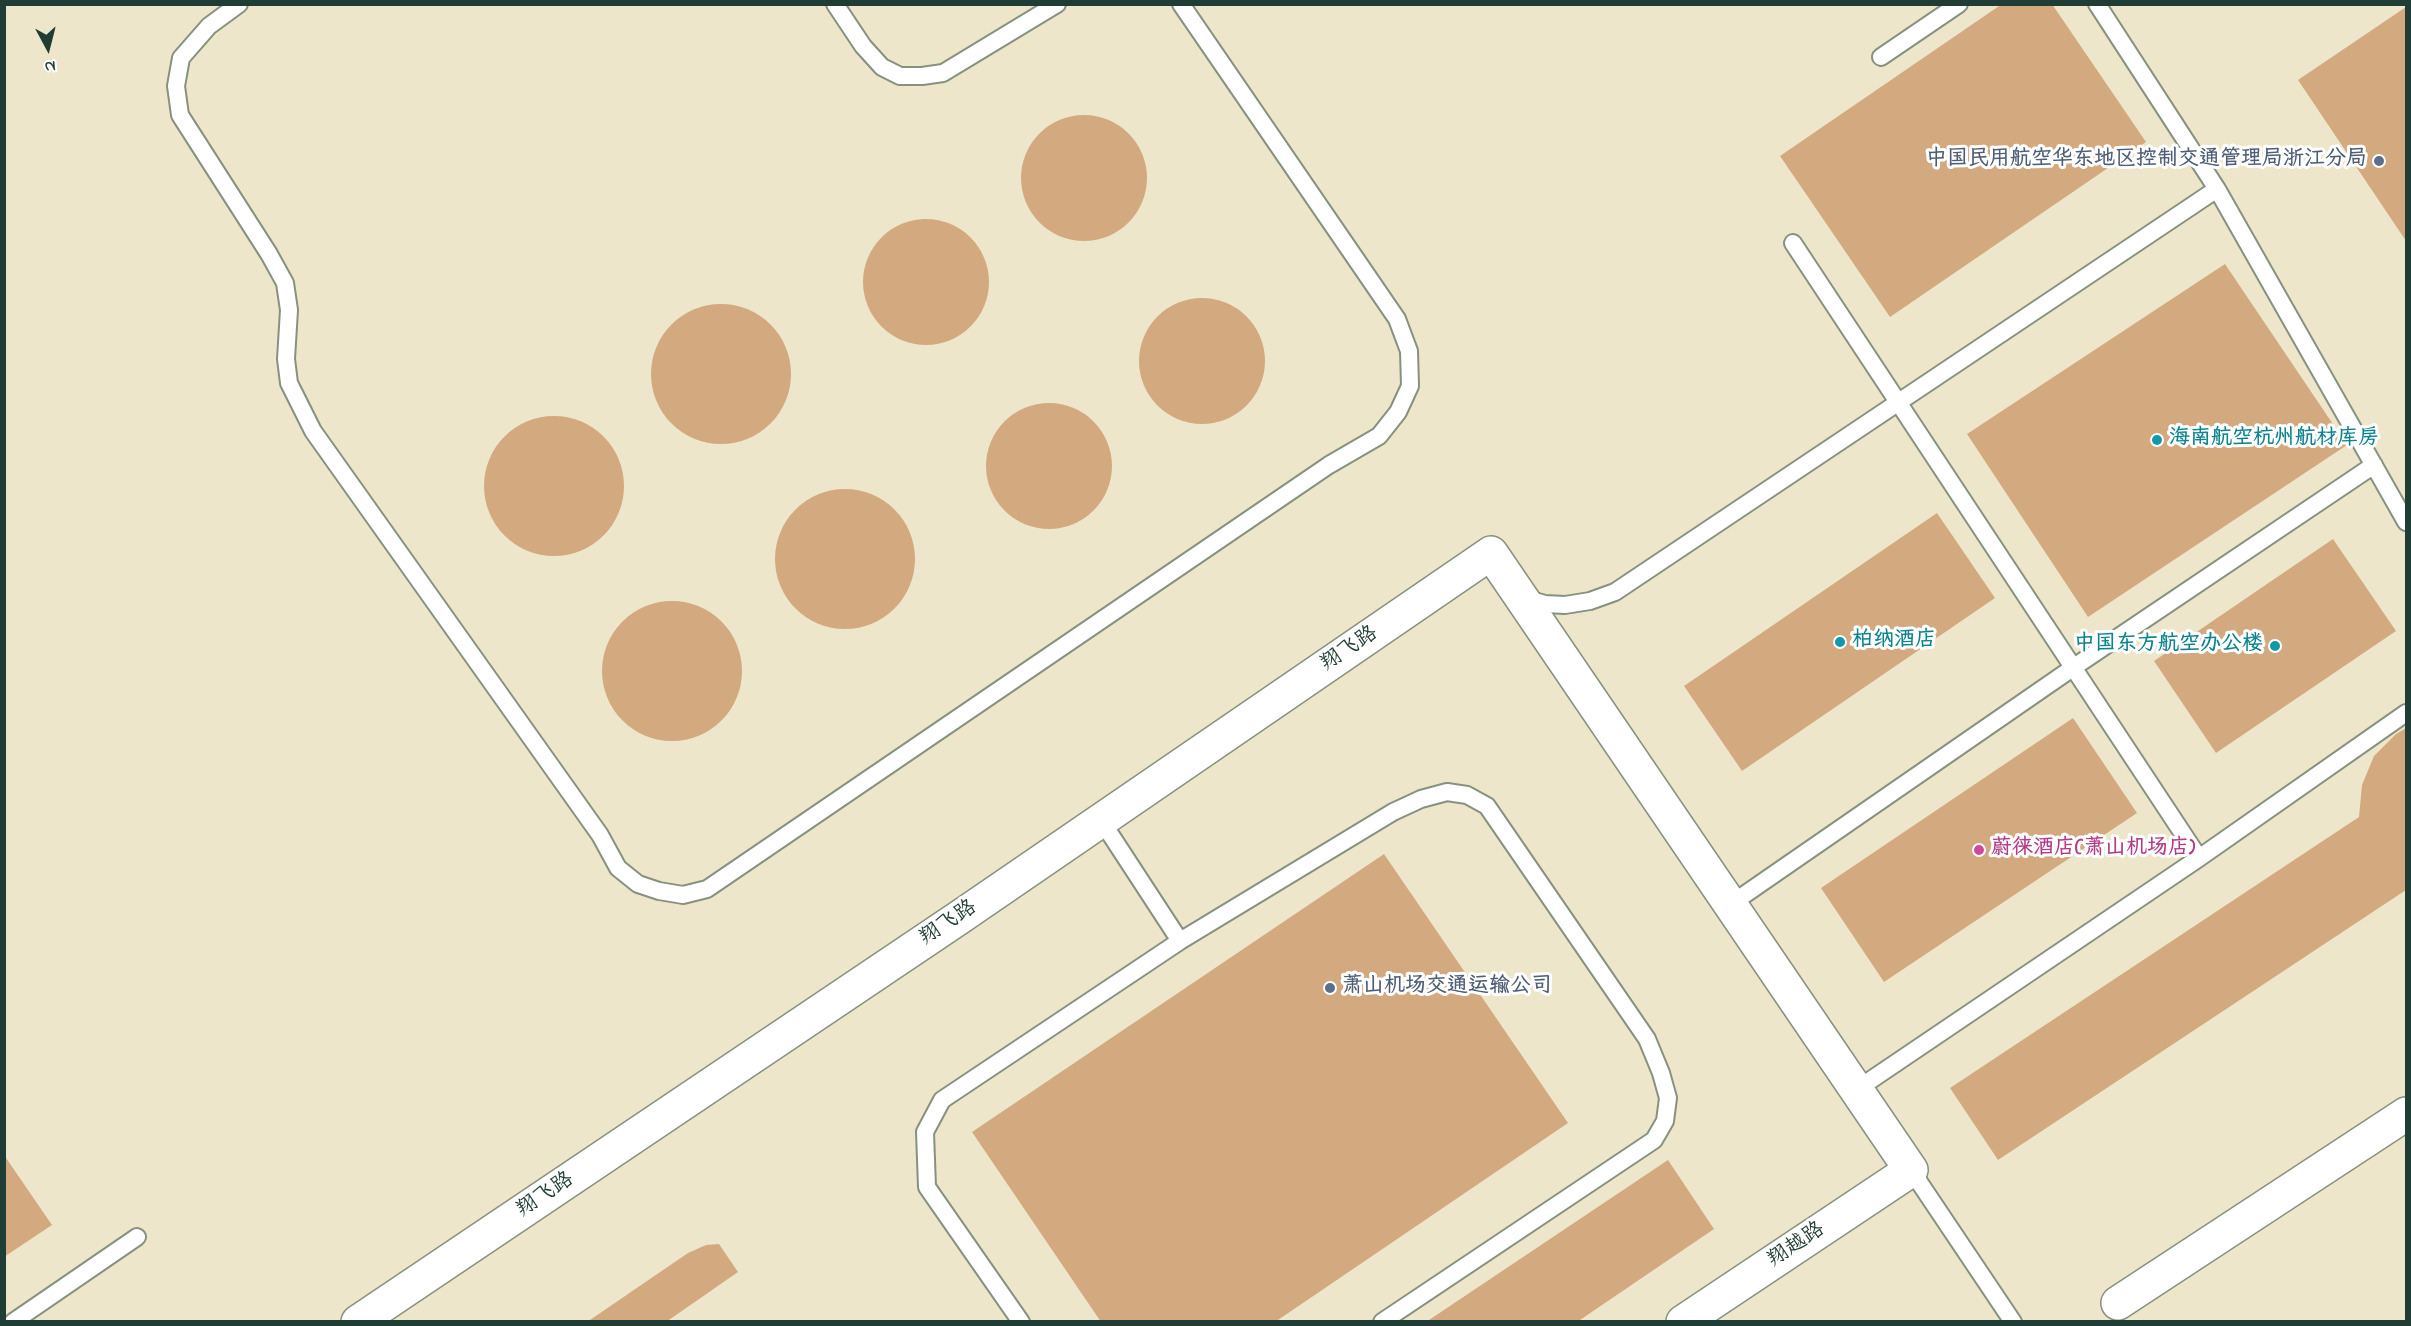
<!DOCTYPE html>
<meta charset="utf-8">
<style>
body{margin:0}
#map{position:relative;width:2411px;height:1326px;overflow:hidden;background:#eee6ca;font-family:"Indie Flower",sans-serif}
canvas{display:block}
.frame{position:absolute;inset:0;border:6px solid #1f3d34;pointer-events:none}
.north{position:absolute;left:18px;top:18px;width:60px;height:60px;-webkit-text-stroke:4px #fff;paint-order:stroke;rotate:173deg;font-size:16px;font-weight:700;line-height:24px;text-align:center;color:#1f3d34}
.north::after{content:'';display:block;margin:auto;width:21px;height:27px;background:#1f3d34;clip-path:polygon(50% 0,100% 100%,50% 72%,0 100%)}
</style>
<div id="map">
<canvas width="2411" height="1326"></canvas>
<div class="frame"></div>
<div class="north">N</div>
</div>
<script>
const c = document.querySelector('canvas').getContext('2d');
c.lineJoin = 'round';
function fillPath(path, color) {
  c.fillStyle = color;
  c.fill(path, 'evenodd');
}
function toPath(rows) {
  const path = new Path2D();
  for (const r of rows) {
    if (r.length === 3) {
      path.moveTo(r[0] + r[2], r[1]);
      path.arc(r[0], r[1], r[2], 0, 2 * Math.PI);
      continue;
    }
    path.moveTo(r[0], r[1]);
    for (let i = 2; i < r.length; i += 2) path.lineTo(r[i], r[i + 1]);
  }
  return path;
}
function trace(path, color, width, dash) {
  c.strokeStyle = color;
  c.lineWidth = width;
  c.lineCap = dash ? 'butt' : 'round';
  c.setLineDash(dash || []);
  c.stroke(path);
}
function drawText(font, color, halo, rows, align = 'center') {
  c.font = font + ' "Indie Flower","LXGW WenKai TC",sans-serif';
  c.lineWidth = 6;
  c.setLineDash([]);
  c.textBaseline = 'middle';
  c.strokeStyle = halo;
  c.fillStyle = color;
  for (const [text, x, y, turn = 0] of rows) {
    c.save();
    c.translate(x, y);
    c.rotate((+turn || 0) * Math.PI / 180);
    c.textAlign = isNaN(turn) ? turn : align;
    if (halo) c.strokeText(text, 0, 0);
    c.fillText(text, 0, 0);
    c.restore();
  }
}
fillPath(toPath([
 [2002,4,2052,4,2146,142,1890,317,1780,156],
 [2406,7,2406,241,2298,80],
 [1084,178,63],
 [926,282,63],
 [2225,264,2347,445,2088,617,1967,434],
 [1202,361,63],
 [721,374,70],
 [1049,466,63],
 [554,486,70],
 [845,559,70],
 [1937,513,1995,598,1742,771,1684,686],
 [2333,539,2396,631,2216,753,2154,661],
 [672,671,70],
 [2073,718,2137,813,1884,982,1821,888],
 [2406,728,2406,890,1998,1160,1950,1088,2359,817,2362,785,2374,756,2396,734],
 [1384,854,1568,1123,1275,1322,1101,1322,972,1132],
 [4,1155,52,1225,4,1257],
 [1668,1160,1714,1229,1577,1322,1426,1322],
 [719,1244,738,1272,666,1322,587,1322,688,1253,706,1245]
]), '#d3aa80');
const lane = toPath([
 [239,4,209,26,181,58,176,86,180,115,269,254,285,283,289,310,286,359,289,383,313,431,600,835,618,868,638,884,659,891,683,895,707,889,1329,465,1379,436,1398,412,1410,386,1409,351,1397,319,1181,4],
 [835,4,863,46,882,67,900,76,922,76,943,73,1057,4],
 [2097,4,2217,189,2406,522],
 [1881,57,1959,4],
 [1793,243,2199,858],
 [1524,598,1545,604,1565,605,1590,601,1615,592,2217,189],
 [1101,820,1180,941],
 [1731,904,2074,667,2374,465],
 [1856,1090,2199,858,2406,713],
 [1911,1170,2013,1322],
 [13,1322,137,1237],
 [1021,1322,927,1187,925,1132,942,1100,1180,941,1393,812,1421,799,1447,792,1467,795,1487,806,1647,1039,1661,1073,1668,1098,1665,1121,1654,1140,1382,1322]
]);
const street = toPath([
 [358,1322,960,917,1491,553,1911,1170,1683,1322]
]);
const secondary = toPath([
 [2118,1303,2406,1114]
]);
trace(lane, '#86927f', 20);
trace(street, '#86927f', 36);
trace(secondary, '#86927f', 36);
trace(lane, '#fff', 16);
trace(street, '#fff', 33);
trace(secondary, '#fff', 33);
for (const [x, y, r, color] of [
 [2379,161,6,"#5c6f8a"],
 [2157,440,6,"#0f9aa8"],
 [1840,642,6,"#0f9aa8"],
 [2275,646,6,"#0f9aa8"],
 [1979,850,6,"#d1479c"],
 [1330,988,6,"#5c6f8a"]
]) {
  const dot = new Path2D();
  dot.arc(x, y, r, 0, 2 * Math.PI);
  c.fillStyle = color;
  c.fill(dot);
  trace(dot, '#fff', 2);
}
drawText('bold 21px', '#4e5e75', '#fff', [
 ["中国民用航空华东地区控制交通管理局浙江分局",2367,161],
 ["萧山机场交通运输公司",1342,988,"left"]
], 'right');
drawText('bold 21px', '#0d838f', '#fff', [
 ["海南航空杭州航材库房",2169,440],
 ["柏纳酒店",1852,642],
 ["中国东方航空办公楼",2263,646,"right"]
], 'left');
drawText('21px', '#1f3d34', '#fff', [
 ["翔飞路",1350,650,-34],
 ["翔飞路",949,924,-34],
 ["翔飞路",546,1196,-34],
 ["翔越路",1797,1246,-34]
]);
drawText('bold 21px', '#b23c85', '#fff', [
 ["蔚徕酒店(萧山机场店)",1991,850]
], 'left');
</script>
